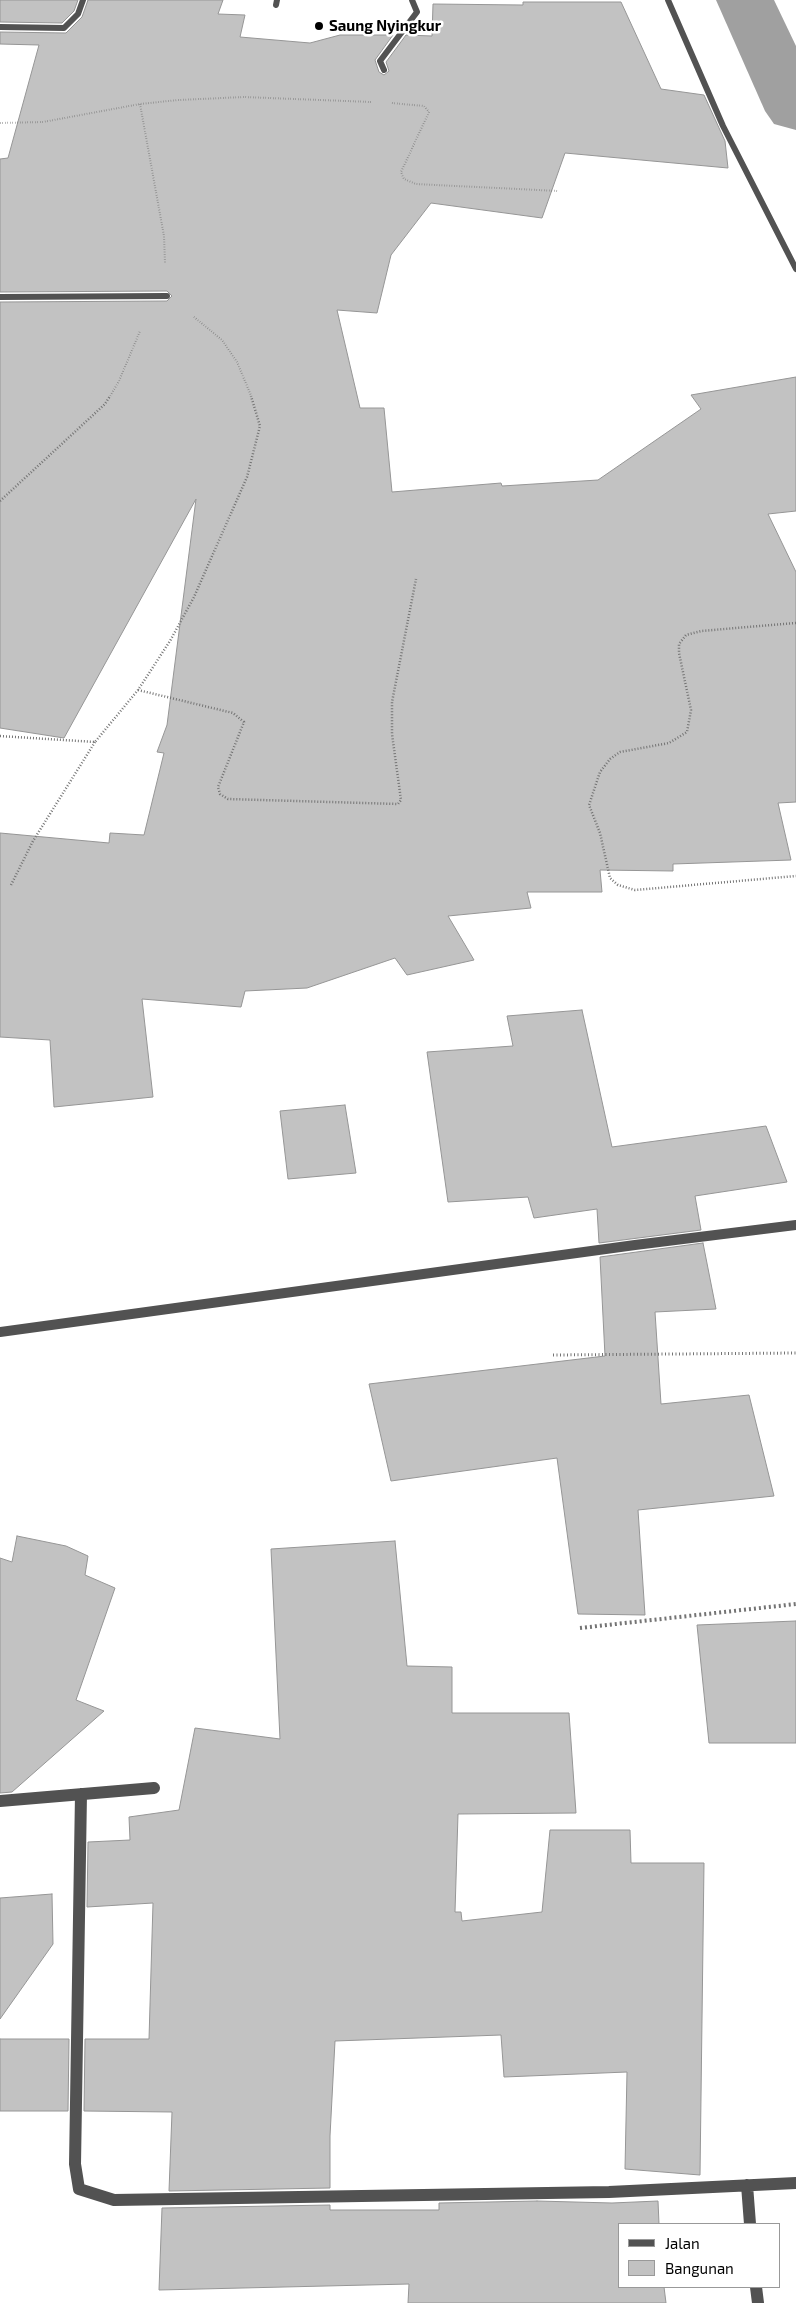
<!DOCTYPE html>
<style>
body{margin:0}
#map{position:relative;width:796px;height:2303px;overflow:hidden;background:#fff;font-family:"Exo 2",sans-serif}
canvas{display:block}
.legend{position:absolute;left:618px;top:2223px;width:162px;height:65px;box-sizing:border-box;background:#fff;border:1px solid #999;margin:0;padding:6px 9px;list-style:none;font-size:15px;color:#000}
.legend li{display:flex;align-items:center;gap:10px;height:25px}
.legend b{width:25px;border:1px solid #999}
</style>
<div id="map">
<canvas width="796" height="2303"></canvas>
<ul class="legend">
<li><b style="height:6px;background:#525252"></b>Jalan</li>
<li><b style="height:14px;background:#c2c2c2"></b>Bangunan</li>
</ul>
</div>
<script>
const c = document.querySelector('canvas').getContext('2d');
c.lineJoin = 'round';
function toPath(rows) {
  const path = new Path2D();
  for (const r of rows) {
    path.moveTo(r[0], r[1]);
    for (let i = 2; i < r.length; i += 2) path.lineTo(r[i], r[i + 1]);
  }
  return path;
}
function fillPath(path, color) {
  c.fillStyle = color;
  c.fill(path, 'evenodd');
}
function trace(path, color, width, dash) {
  c.strokeStyle = color;
  c.lineWidth = width;
  c.lineCap = dash ? 'butt' : 'round';
  c.setLineDash(dash || []);
  c.stroke(path);
}
function drawText(font, color, halo, rows, align = 'center') {
  c.font = font + ' "Exo 2",sans-serif';
  c.lineWidth = 5;
  c.setLineDash([]);
  c.textBaseline = 'middle';
  c.strokeStyle = halo;
  c.fillStyle = color;
  for (const [text, x, y, turn = 0] of rows) {
    c.save();
    c.translate(x, y);
    c.rotate((+turn || 0) * Math.PI / 180);
    c.textAlign = isNaN(turn) ? turn : align;
    if (halo) c.strokeText(text, 0, 0);
    c.fillText(text, 0, 0);
    c.restore();
  }
}
fillPath(toPath([
 [716,0,774,0,796,46,796,130,774,124,765,111,716,0]
]), '#a0a0a0');
const building = toPath([
 [0,0,78,0,74,11,62,23,0,22,0,0],
 [88,0,223,0,218,14,245,15,240,37,310,43,340,35,393,35,375,60,379,72,384,75,389,71,386,62,406,35,432,36,433,4,523,5,523,2,621,2,661,89,704,95,725,141,728,168,565,153,542,218,431,203,391,255,377,313,337,310,360,408,384,408,392,492,501,483,502,486,598,480,701,409,691,395,796,377,796,511,768,514,796,572,796,802,778,803,791,860,673,864,673,871,600,870,602,892,527,892,531,908,448,916,474,960,407,975,395,958,307,988,245,991,241,1007,142,999,153,1097,54,1107,50,1040,0,1037,0,833,109,843,110,833,144,835,164,753,157,752,167,725,196,499,64,738,0,728,0,302,167,301,172,296,167,291,0,292,0,159,8,158,39,45,0,44,0,32,66,33,82,17,88,0],
 [582,1010,612,1147,766,1126,787,1182,695,1196,701,1230,599,1243,597,1209,534,1218,528,1197,448,1202,427,1052,513,1046,507,1016,582,1010],
 [345,1105,356,1173,288,1179,280,1111,345,1105],
 [703,1243,716,1309,655,1312,661,1404,749,1395,774,1496,638,1510,645,1615,578,1614,557,1458,391,1481,369,1384,605,1356,600,1257,703,1243],
 [17,1536,66,1546,88,1556,85,1575,115,1588,76,1700,104,1711,12,1792,0,1793,0,1558,12,1562,17,1536],
 [395,1541,407,1666,452,1667,452,1713,569,1713,576,1813,458,1814,455,1912,461,1912,462,1921,542,1912,550,1830,630,1830,631,1863,704,1863,700,2175,625,2169,627,2072,504,2077,501,2035,335,2041,330,2136,330,2188,169,2191,172,2112,84,2111,85,2039,149,2039,153,1903,87,1907,88,1842,130,1840,129,1817,179,1810,195,1728,280,1739,271,1549,395,1541],
 [796,1621,796,1743,709,1743,697,1625,796,1621],
 [52,1894,53,1944,0,2019,0,1898,52,1894],
 [0,2039,69,2039,68,2111,0,2111,0,2039],
 [537,2201,612,2203,658,2201,659,2224,620,2224,620,2287,664,2287,666,2303,408,2303,409,2284,159,2290,162,2208,330,2205,330,2210,439,2210,439,2203,537,2201]
]);
fillPath(building, '#c2c2c2');
trace(building, '#969696', 1);
trace(toPath([
 [392,103,424,106,429,112,401,172,404,179,416,184,558,191],
 [140,104,164,236,165,263],
 [0,123,43,122,140,104,179,100,244,97,371,102],
 [194,317,222,340,237,362,252,398],
 [109,398,119,381,140,331]
]), '#747474', 2, [0.5, 2]);
trace(toPath([
 [0,501,105,404,110,396],
 [796,623,701,631,686,635,679,644,679,653,691,710,687,732,669,743,620,752,610,759,600,772,589,805,600,833,610,878,618,885,635,890,796,876],
 [138,690,233,713,244,722,218,787,220,794,228,799,398,804,401,800,392,734,392,702,416,579],
 [0,736,95,742,138,690,170,641,194,597,247,477,260,426,251,396],
 [11,885,33,841,95,742]
]), '#747474', 2.5, [1, 2]);
trace(toPath([
 [553,1355,796,1353]
]), '#747474', 3, [1, 2.5]);
trace(toPath([
 [580,1628,796,1604]
]), '#747474', 4, [2, 3]);
trace(toPath([
 [668,0,723,126,796,269],
 [276,5,277,0],
 [0,27,64,28,78,14,83,0],
 [384,70,380,61,417,12,412,0],
 [0,297,167,296]
]), '#525252', 6);
trace(toPath([
 [0,1332,635,1245,796,1225]
]), '#525252', 10);
trace(toPath([
 [81,1794,75,2164,79,2189,114,2200,609,2192,796,2183],
 [0,1801,154,1788],
 [747,2185,750,2224],
 [756,2287,758,2303]
]), '#525252', 12);
for (const [x, y, r, color] of [
 [319,26,5,"#000"]
]) {
  const dot = new Path2D();
  dot.arc(x, y, r, 0, 2 * Math.PI);
  c.fillStyle = color;
  c.fill(dot);
  trace(dot, '#fff', 2);
}
drawText('bold 15px', '#000', '#fff', [
 ["Saung Nyingkur",329,26]
], 'left');
</script>
